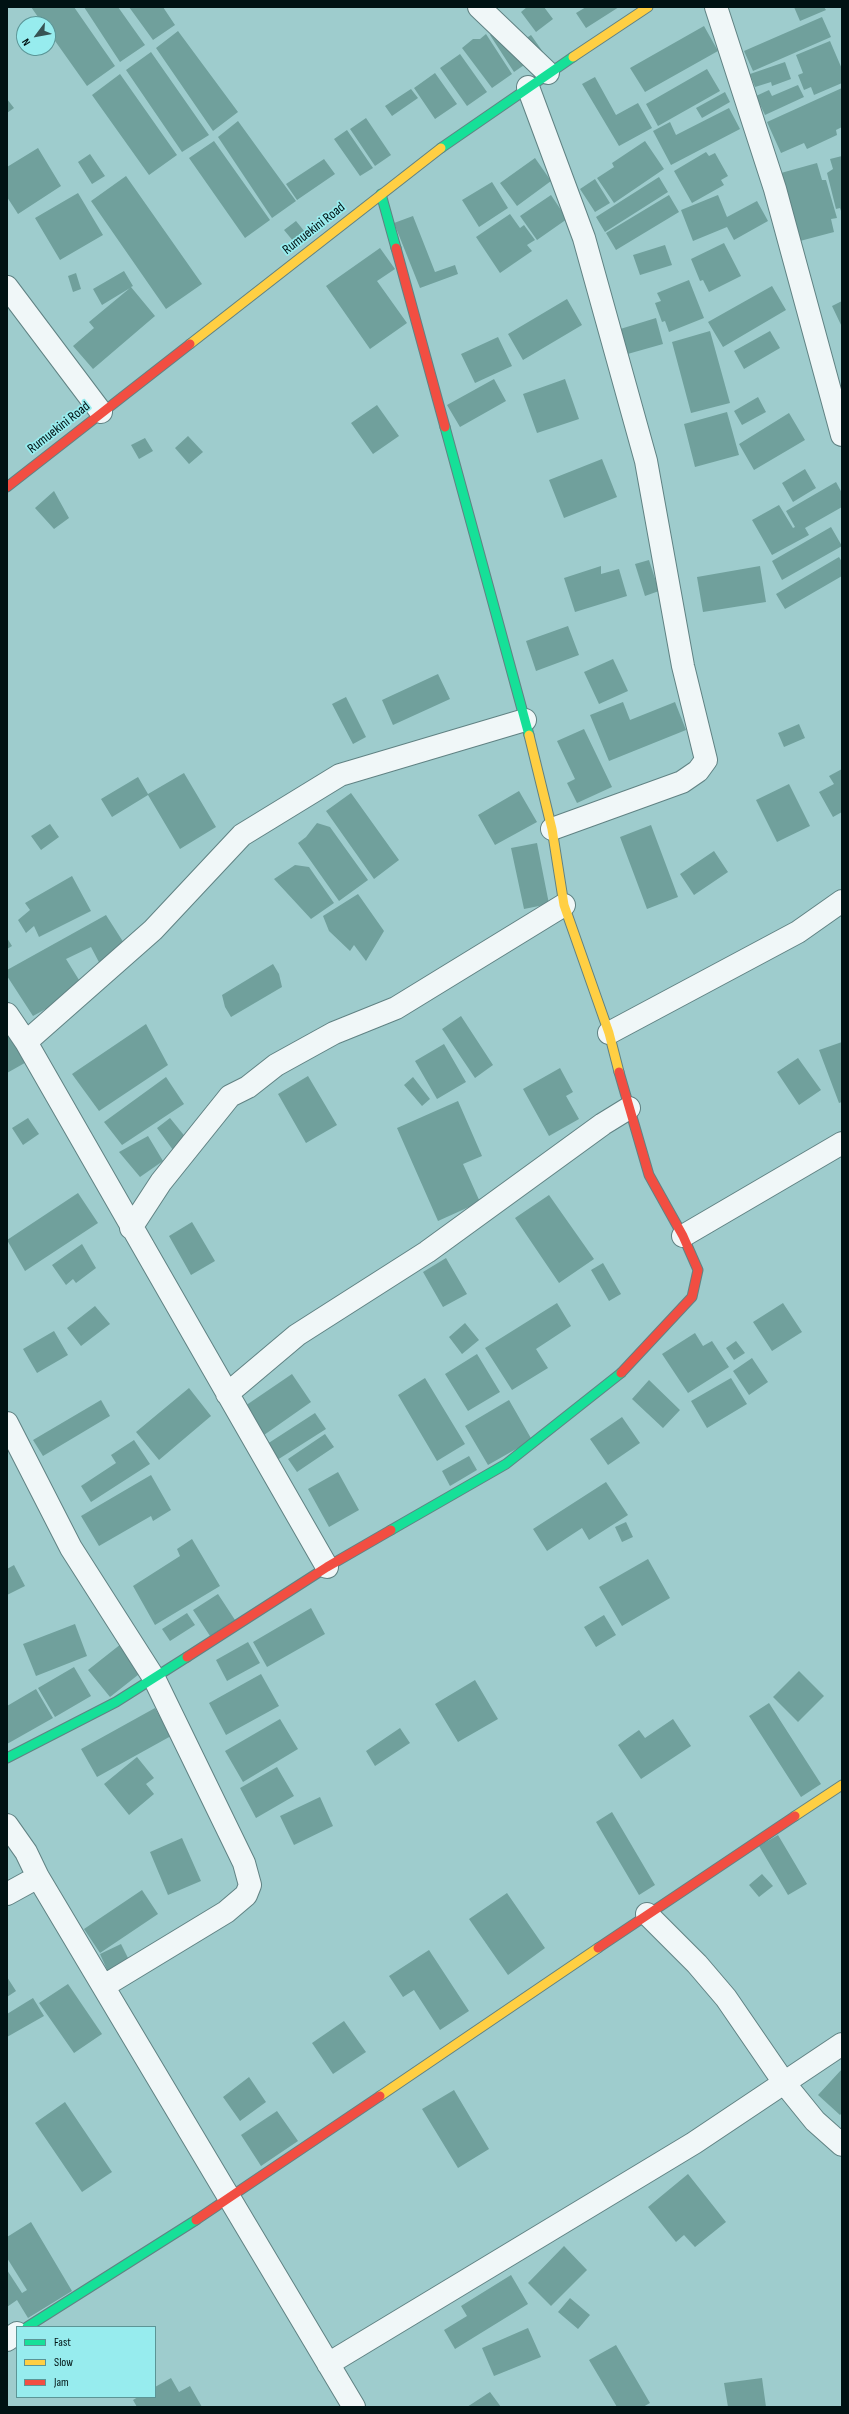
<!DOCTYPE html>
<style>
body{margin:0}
#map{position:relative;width:849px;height:2414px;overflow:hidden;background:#9ecccd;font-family:"Sofia Sans Condensed",sans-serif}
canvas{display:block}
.frame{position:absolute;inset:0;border:8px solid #001213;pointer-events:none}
.legend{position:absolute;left:16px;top:2326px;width:140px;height:72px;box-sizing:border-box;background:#97ecee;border:1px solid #5b9596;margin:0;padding:5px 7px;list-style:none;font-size:12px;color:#001213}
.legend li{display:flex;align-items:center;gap:8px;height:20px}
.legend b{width:20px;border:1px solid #5b9596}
.north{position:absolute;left:16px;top:16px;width:40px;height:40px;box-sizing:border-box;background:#97ecee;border:1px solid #5b9596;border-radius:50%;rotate:238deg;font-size:11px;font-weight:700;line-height:16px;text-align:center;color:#001213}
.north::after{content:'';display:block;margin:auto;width:14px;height:18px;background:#375354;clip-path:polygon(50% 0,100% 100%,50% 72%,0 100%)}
</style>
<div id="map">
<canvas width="849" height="2414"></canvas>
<div class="frame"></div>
<ul class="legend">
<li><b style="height:5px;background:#16e098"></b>Fast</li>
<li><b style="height:5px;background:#ffcf43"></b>Slow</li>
<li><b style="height:5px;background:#f24e42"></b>Jam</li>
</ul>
<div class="north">N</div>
</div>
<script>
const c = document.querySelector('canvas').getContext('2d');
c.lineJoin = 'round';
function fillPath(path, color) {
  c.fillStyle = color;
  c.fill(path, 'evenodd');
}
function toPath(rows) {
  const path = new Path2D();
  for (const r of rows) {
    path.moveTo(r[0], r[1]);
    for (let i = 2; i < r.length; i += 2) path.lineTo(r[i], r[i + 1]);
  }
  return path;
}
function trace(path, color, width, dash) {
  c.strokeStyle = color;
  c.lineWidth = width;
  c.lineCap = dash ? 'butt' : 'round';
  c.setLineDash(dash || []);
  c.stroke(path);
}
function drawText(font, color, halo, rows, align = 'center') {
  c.font = font + ' "Sofia Sans Condensed",sans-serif';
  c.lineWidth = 3.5;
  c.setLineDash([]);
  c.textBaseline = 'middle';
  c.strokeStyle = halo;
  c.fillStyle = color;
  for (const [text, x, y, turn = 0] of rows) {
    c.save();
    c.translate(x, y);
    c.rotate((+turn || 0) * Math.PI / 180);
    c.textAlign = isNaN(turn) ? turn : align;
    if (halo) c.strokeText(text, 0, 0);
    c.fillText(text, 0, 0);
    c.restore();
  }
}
fillPath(toPath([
 [31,7,74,7,115,66,87,86,48,31,48,24,43,24],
 [84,7,118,7,145,45,120,62],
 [129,7,163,7,175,25,153,40],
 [527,7,544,7,553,19,536,32,521,12],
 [586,7,619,7,586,28,576,13],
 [794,7,824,7,826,10,800,21],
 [822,17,831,37,753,71,744,51],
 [506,24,519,43,531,35,543,52,514,72,490,35],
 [704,26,718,51,645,92,630,68],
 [178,31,238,112,213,131,156,48],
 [486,34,512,74,492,88,462,48,473,39,480,39],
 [830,41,842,69,842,83,814,95,811,87,804,90,798,75,803,73,796,55],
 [151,52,209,135,182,152,126,70],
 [460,54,487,92,467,106,440,68],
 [785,62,791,79,772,86,771,82,755,87,750,74],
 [707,69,720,91,658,126,646,104],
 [435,73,457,104,435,119,414,88],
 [120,74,177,155,149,175,92,95],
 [595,77,616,115,638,103,652,128,619,146,582,84],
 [798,85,804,97,765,115,756,96,769,90,772,96],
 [842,88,842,127,836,130,837,135,807,149,804,143,781,153,767,122],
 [411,89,418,98,392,116,385,106],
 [725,92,730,102,702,118,696,108],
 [7,99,14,108,7,113],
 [729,108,740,129,671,165,653,131,670,122,676,135],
 [366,118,391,155,375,166,350,129],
 [238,121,296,201,272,218,218,137],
 [347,130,373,168,360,176,334,139],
 [214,141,270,220,245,238,189,158],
 [645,141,664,169,614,203,597,178,614,167,612,163],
 [38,148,61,186,18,214,7,197,7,167],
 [706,152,709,156,715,153,728,176,721,180,724,185,692,203,674,171],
 [90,154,105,176,92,184,78,162],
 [842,156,842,214,840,208,836,209,827,173,833,169,830,159],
 [535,158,551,181,517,206,500,183],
 [324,159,335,174,297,200,286,184],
 [817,163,822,180,826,180,837,218,831,219,834,232,800,241,781,173],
 [126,176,202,284,166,309,91,201],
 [659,177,668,192,605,232,596,217],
 [595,179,610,203,595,212,580,189],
 [492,182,508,208,479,227,462,200],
 [78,193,103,235,60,260,35,218],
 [551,195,567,219,537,240,520,216],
 [669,195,679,212,616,250,606,233],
 [718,195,727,217,757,201,768,221,734,240,727,227,693,241,681,210],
 [510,214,520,228,524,225,535,240,527,245,532,251,500,273,476,237],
 [413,216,435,272,455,265,458,274,420,288,394,223],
 [296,221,305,232,294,242,284,230],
 [724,243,741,276,709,292,703,280,700,281,691,259],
 [665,245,672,265,640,275,633,255],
 [380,248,395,269,377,281,407,323,370,349,326,286],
 [124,271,133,286,131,287,155,316,93,369,73,346,94,328,89,322,130,288,102,305,93,289],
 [76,273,81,289,73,292,68,276],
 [689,280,704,318,669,332,665,321,662,322,655,303,661,301,657,293],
 [772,286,786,310,723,347,708,322],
 [567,299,582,325,523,360,508,334],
 [842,301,842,327,832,306],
 [656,318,663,344,624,355,617,330],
 [710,331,730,403,691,413,672,342],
 [770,331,780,348,744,369,734,351],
 [498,337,512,366,475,383,461,354],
 [494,379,506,401,460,427,447,405],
 [565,379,579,419,537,433,523,394],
 [758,397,766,412,742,425,734,411],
 [377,405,399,436,373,454,351,423],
 [727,412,739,455,695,467,684,424],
 [789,413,805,440,754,470,739,444],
 [188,436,203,452,189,464,175,448],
 [145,438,153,451,139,459,131,445],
 [602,459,617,497,564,518,549,480],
 [805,469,816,488,793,502,782,483],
 [836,482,842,493,842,507,805,528,809,535,772,555,752,520,779,505,793,528,795,527,786,511],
 [54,491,69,518,54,529,35,508],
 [831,527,842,546,782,580,772,561],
 [839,557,842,562,842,576,785,609,776,594],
 [649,560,659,591,645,596,635,564],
 [601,566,601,574,619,569,627,596,575,612,564,578],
 [760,566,766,602,703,612,697,577],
 [568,626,579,655,536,671,526,641],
 [613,659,628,691,599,704,584,672],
 [438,674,450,699,393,725,382,700],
 [346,697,366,737,353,744,332,704],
 [623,702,630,720,675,702,686,730,609,761,590,715],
 [799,724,805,738,784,747,778,733],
 [584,729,612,787,577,803,567,783,575,779,557,741],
 [842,769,842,812,833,817,819,792,834,784,829,776],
 [184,773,216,827,180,849,148,795,112,817,101,799,138,777,148,794],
 [789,784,810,826,777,842,756,800],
 [519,791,537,822,495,845,478,815],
 [351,793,399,860,374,879,326,811],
 [317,823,330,827,368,880,339,901,298,843,306,837],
 [50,824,59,837,41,850,31,836],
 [651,825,678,897,647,909,620,837],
 [537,843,549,904,524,909,511,848],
 [714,851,728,872,694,895,680,874],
 [295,865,309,867,334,903,311,919,274,879],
 [72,876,91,911,39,937,34,926,26,933,18,920,30,910,25,903],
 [358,894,384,931,366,961,354,945,350,951,329,931,323,916],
 [106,915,129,951,101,966,91,947,66,959,84,988,33,1016,7,976,7,970],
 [7,938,12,946,7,949],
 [273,964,279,974,282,987,231,1017,225,1007,222,995],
 [461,1016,493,1065,475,1078,442,1029],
 [7,1023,30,1060,7,1073],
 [146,1024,168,1065,99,1111,72,1074],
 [842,1042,842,1102,839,1103,819,1050],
 [444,1044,466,1082,437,1099,415,1061],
 [798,1058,821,1090,799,1105,777,1072],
 [560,1068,573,1092,566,1096,579,1119,549,1136,523,1089],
 [308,1076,337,1125,306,1143,278,1094],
 [166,1077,184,1104,122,1145,104,1122],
 [413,1077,430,1099,422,1106,404,1085],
 [458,1101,482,1156,463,1164,480,1202,438,1221,397,1128],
 [28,1118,39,1134,23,1145,12,1128],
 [170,1118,187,1139,173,1150,157,1128],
 [148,1136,163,1161,140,1177,119,1152],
 [78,1193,98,1223,25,1271,7,1240],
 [549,1195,594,1259,559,1283,515,1218],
 [192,1222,215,1261,191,1275,169,1236],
 [82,1244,96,1268,76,1283,73,1279,66,1285,52,1265],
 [446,1258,467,1294,443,1307,423,1272],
 [603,1263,621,1294,609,1301,591,1270],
 [557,1303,571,1326,536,1349,548,1368,512,1390,485,1348],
 [783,1303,802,1332,772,1351,753,1322],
 [95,1306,110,1324,81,1346,67,1328],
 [465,1323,479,1340,462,1354,449,1337],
 [54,1331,68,1355,37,1373,23,1349],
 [695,1333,703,1346,712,1341,729,1367,688,1393,662,1354],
 [736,1341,745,1353,734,1360,726,1348],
 [477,1354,500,1392,468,1411,445,1374],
 [752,1358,768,1382,749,1395,733,1371],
 [292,1374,311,1402,264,1435,245,1406],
 [425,1378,465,1444,437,1461,398,1395],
 [731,1378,747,1404,707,1428,691,1401],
 [649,1380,680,1410,663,1428,632,1399],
 [189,1388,211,1416,159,1460,136,1432],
 [101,1400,110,1416,43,1456,33,1440],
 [509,1400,532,1440,488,1465,465,1426],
 [315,1413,326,1429,274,1462,264,1446],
 [622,1417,640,1443,608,1465,590,1439],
 [325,1434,334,1447,297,1472,288,1459],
 [134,1440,150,1464,91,1502,81,1486,116,1463,111,1455],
 [469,1456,477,1470,450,1486,442,1471],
 [338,1472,359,1510,329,1527,308,1489],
 [151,1475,171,1510,153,1521,151,1516,99,1546,81,1516],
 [606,1482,628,1515,589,1540,582,1528,547,1551,533,1529],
 [626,1522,633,1537,622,1542,615,1527],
 [192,1539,220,1586,155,1625,133,1586,180,1556,177,1549],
 [648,1559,670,1598,622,1626,599,1587],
 [14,1565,25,1586,7,1595,7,1569],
 [218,1594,235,1620,210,1636,193,1610],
 [311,1608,325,1634,267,1667,253,1642],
 [187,1613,195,1625,170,1641,162,1629],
 [604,1615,616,1635,596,1647,584,1627],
 [75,1624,87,1656,36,1676,23,1644],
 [248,1642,260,1663,227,1681,216,1660],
 [121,1644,143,1671,110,1697,88,1670],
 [74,1667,91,1696,55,1717,38,1688],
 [799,1671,824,1696,798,1722,773,1697],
 [261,1674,279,1706,226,1735,209,1703],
 [475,1680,498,1719,458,1742,435,1704],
 [36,1689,53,1718,7,1744,7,1706],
 [769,1703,821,1784,801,1797,749,1716],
 [155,1708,171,1736,97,1777,81,1749],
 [280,1719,298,1749,243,1782,225,1751],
 [673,1719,691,1746,641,1779,618,1745,639,1730,645,1738],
 [400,1728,410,1743,375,1766,366,1751],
 [137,1757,154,1778,146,1784,154,1794,129,1815,104,1784],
 [277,1767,294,1796,256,1818,240,1788],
 [320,1797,333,1826,294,1845,280,1816],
 [612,1812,655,1885,639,1895,596,1822],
 [778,1835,807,1884,788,1895,759,1846],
 [182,1838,201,1881,168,1895,150,1852],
 [762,1874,773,1886,759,1897,749,1885],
 [142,1890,158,1914,100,1953,84,1929],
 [507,1893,545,1948,508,1975,469,1919],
 [121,1944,131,1964,109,1974,100,1954],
 [429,1950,469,2011,440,2030,414,1990,403,1997,389,1976],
 [7,1977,16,1991,7,1997],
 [68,1984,102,2034,74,2053,39,2003],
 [33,1998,44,2016,7,2037,7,2014],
 [344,2021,366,2052,333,2074,312,2043],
 [842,2069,842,2113,840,2115,818,2095],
 [249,2077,266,2102,240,2121,223,2097],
 [454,2090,489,2149,458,2168,422,2109],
 [65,2102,112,2172,82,2192,35,2123],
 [277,2111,298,2141,261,2166,241,2135],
 [688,2174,726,2222,695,2247,684,2235,676,2242,648,2207],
 [31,2222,72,2291,28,2318,17,2300,7,2307,7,2270,22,2293,27,2290,7,2258,7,2237],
 [564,2246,587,2270,551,2306,528,2283],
 [511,2275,528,2304,455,2349,444,2330,467,2316,461,2306],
 [570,2298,590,2315,578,2329,558,2312],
 [528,2328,541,2357,494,2376,482,2348],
 [616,2345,650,2403,643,2407,617,2407,589,2360],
 [171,2378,179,2392,190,2386,202,2407,137,2407,133,2400,138,2397,155,2397,155,2387],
 [762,2378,766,2407,728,2407,724,2383],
 [490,2392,501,2407,467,2407]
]), '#70a09c');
const street = toPath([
 [479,7,548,73],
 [716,7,775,189,842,435],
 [528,87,584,238,646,461,683,666,706,760,698,771,682,782,552,829],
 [7,287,101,412],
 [7,1014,26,1042,327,1567],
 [609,1033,798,932,842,901],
 [26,1042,153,930,242,835,340,775,525,720],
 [131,1228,161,1182,230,1096,248,1087,276,1065,334,1033,396,1008,564,905],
 [683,1236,842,1143],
 [227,1394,297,1335,427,1252,603,1124,629,1108],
 [7,1423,71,1548,154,1678,244,1863,250,1885,246,1895,226,1912,104,1986],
 [7,1825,26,1852,38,1877,354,2407],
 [7,1894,38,1877],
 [647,1914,697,1964,726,1998,785,2084,815,2121,842,2145],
 [7,2340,17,2333],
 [328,2364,694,2143,842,2044]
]);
const fast = toPath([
 [441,148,573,57],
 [381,194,396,248],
 [445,427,529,735],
 [391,1530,506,1464,621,1373],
 [7,1758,116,1702,187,1657],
 [27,2327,196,2220]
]);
const slow = toPath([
 [573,57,648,7],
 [190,344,441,148],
 [529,735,552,829,564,905,609,1033,619,1072],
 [795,1816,842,1785],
 [380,2096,598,1948]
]);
const jam = toPath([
 [396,248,445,427],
 [7,487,190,344],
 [619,1072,649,1175,683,1236,698,1270,692,1297,621,1373],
 [187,1657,327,1567,391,1530],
 [598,1948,795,1816],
 [196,2220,380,2096]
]);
trace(street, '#608283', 24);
trace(fast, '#608283', 11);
trace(slow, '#608283', 11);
trace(jam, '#608283', 11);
trace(street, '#f0f7f8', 22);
trace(fast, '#16e098', 9);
trace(slow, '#ffcf43', 9);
trace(jam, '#f24e42', 9);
drawText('14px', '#001213', '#97ecee', [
 ["Rumuekini Road",314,229,-38],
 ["Rumuekini Road",59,428,-38]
]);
</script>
